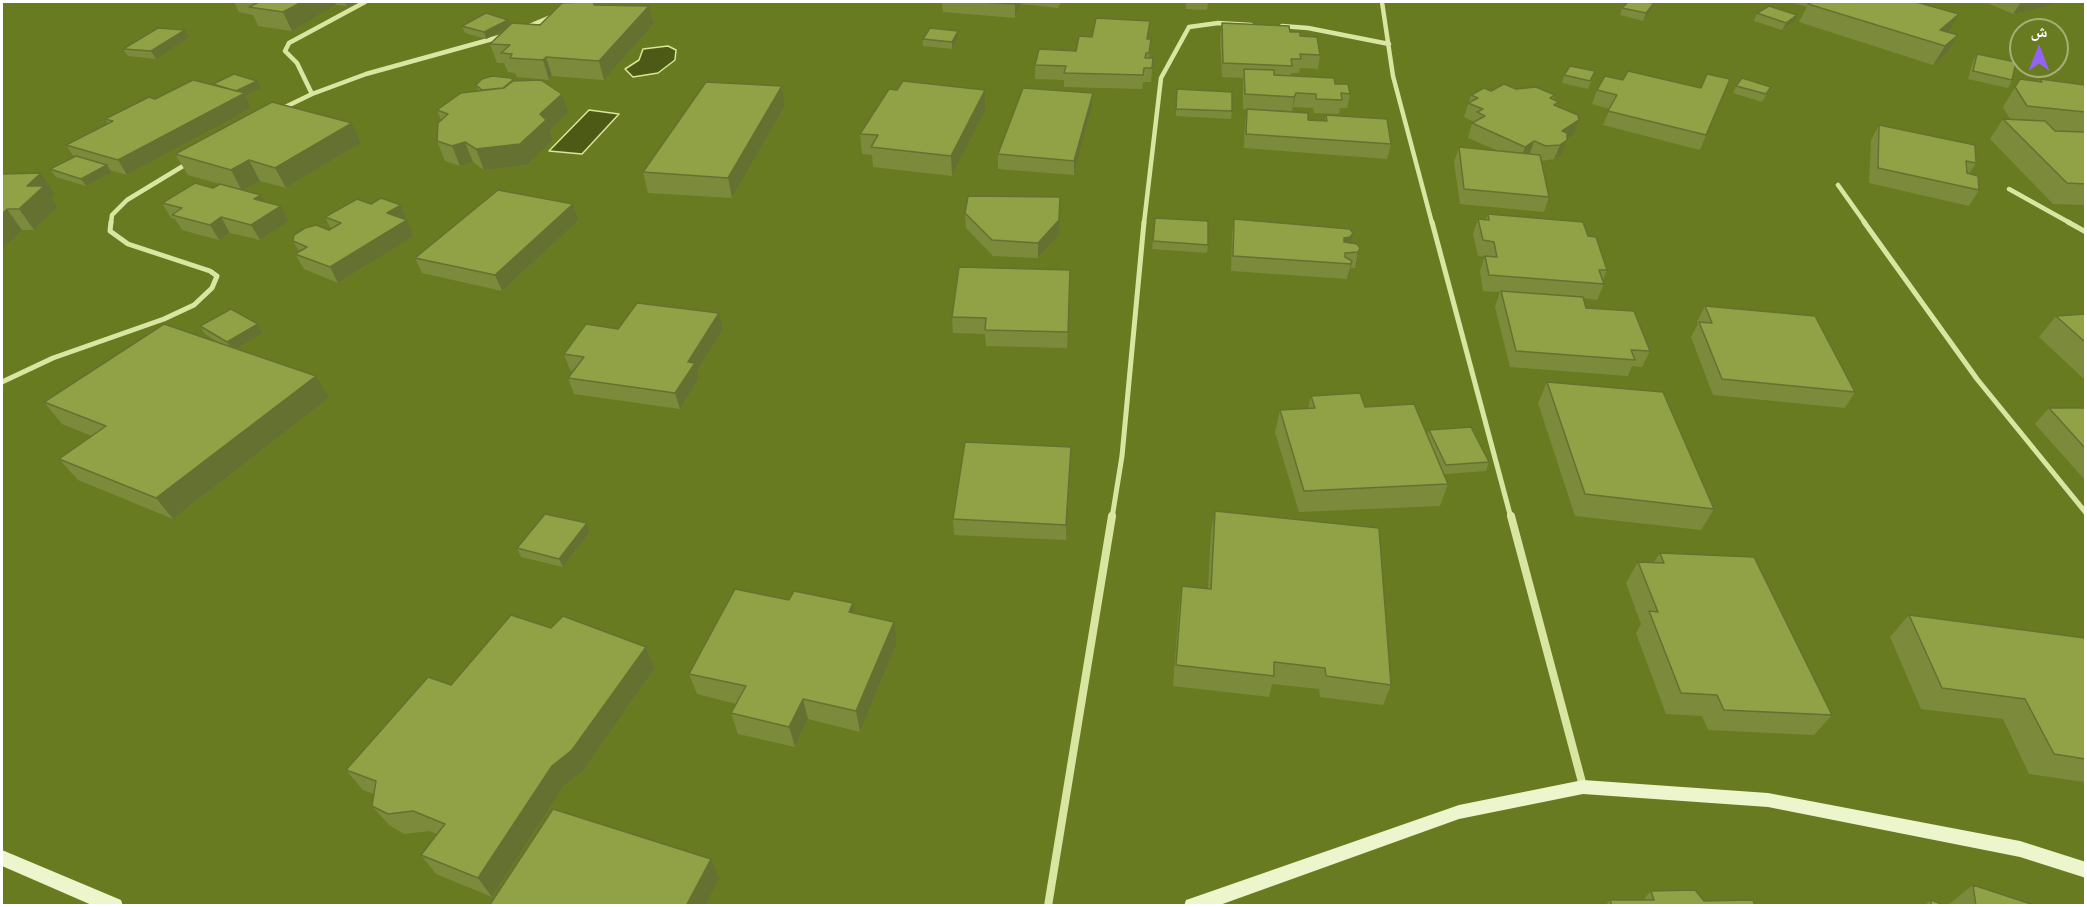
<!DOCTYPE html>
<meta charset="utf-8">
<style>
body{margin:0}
#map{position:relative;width:2087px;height:907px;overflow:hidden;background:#697b20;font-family:"Alegreya Sans","Noto Naskh Arabic",sans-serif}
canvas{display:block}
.frame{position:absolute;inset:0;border:3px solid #fff;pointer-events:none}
.north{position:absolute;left:2009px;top:18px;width:60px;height:60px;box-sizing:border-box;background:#697b20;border:2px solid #a5b079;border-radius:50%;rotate:0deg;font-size:16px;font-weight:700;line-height:24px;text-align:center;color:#fff}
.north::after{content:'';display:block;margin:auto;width:21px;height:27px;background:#9563f3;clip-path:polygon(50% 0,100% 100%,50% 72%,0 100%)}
</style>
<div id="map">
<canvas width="2087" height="907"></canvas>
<div class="frame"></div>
<div class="north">ش</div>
</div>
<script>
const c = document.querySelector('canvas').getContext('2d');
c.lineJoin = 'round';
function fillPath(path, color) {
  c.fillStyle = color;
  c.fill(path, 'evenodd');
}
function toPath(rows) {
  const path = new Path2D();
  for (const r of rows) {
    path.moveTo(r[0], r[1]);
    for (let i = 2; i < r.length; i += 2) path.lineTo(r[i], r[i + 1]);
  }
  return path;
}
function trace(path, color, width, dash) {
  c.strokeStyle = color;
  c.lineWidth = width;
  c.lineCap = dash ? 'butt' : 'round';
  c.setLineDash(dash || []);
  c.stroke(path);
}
const water = toPath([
 [668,46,676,50,675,60,658,73,633,77,625,69,639,60,643,49,668,46],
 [589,110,619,114,582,154,549,151,589,110]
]);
fillPath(water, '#4c5a16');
trace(water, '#d9e796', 1.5);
trace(toPath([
 [1382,2,1393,76,1432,223],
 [1282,26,1308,28,1389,44],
 [527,27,553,16],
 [312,94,366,74,503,36],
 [279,110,312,94,297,63,285,51,289,43,365,2],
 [1838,185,1865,223],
 [2009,189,2070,223],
 [111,223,112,215,127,200,188,163],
 [1144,223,1161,78,1189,27,1218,23,1251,25]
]), '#d9e6a2', 4.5);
trace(toPath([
 [1432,222,1511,518],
 [1864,222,1977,379,2086,513],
 [2068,222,2086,232],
 [2,382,53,358,164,319,194,305,212,288,217,276,210,271,128,244,110,231,111,222],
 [1112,518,1122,456,1144,222]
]), '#d9e6a2', 5);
trace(toPath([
 [1511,516,1583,786],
 [1048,906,1112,516]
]), '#d9e6a2', 8);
fillPath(toPath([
 [1583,780,1768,793,2020,841,2086,862,2086,878,2020,857,1768,807,1583,794,1459,819,1217,906,1184,906,1186,900,1192,898,1459,805,1583,780],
 [2,850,121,900,123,906,94,906,2,866,2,850]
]), '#edf5cc');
fillPath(toPath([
 [234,2,356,2,347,6,336,5,292,31,258,26,253,15,239,12],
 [594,2,595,5,649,6,654,24,604,80,552,76,549,80,517,77,515,73,508,72,504,63,497,63,490,44,505,30,486,39,465,33,462,26,540,25],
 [942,2,1061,2,1058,8,1021,4,1015,18,943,12],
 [1186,2,1208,3,1207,10,1186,9],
 [1790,2,1920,2,1920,3,1949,32,1958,35,1947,54,1933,65,1799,22,1807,7],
 [1985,2,2053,2,2050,6,2013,14],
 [1654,3,1651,11,1643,21,1620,15,1622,8],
 [1757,13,1794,22,1782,30,1754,21],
 [1222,23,1290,32,1300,36,1320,55,1318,69,1300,68,1299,73,1291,73,1290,76,1335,84,1350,94,1347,108,1340,108,1339,114,1314,113,1313,108,1293,107,1292,111,1243,109,1243,78,1222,77,1220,37],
 [958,31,958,38,952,49,923,46,923,39],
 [189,38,156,59,128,56,123,49],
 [1148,39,1151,39,1149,58,1153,58,1151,82,1143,82,1142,89,1064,87,1064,80,1035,79,1035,65,1076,51],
 [1977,54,2012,80,2008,88,1968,79,1973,61],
 [1595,71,1588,89,1562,83,1564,75],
 [1605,76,1706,135,1700,150,1603,125,1610,109,1592,104,1597,90],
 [2020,79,2038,81,2040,79,2085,85,2085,205,2053,204,1990,139,2003,119,2010,119,2003,107],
 [513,81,568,113,550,131,553,140,527,165,484,170,473,162,460,166,445,161,437,141,441,120,437,110,479,91,476,85],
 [213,84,261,88,246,96,252,108,127,175,110,170,112,173,86,186,56,177,50,169,74,157,66,145,108,124,105,119,213,85],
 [782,86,785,106,732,198,648,193,643,172],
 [1736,86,1771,87,1762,102,1733,93],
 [1516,89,1555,95,1554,99,1558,106,1579,120,1574,135,1567,139,1562,155,1554,159,1541,161,1549,197,1544,212,1460,204,1454,162,1459,147,1496,150,1468,138,1472,123,1474,122,1464,117,1471,95,1491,91],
 [897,90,985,90,986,109,952,176,873,167,872,155,862,154,860,134],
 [1176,97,1232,111,1231,119,1176,116],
 [1092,107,1074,175,998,169,998,154],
 [1247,109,1308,120,1325,121,1326,115,1391,144,1387,159,1244,148,1245,123],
 [352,123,361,143,286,188,260,181,244,190,266,202,281,206,289,221,260,240,230,233,219,240,182,230,175,219,171,218,162,203,213,188,220,184,188,175,175,154],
 [1879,125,1976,163,1969,174,1979,190,1969,206,1869,183,1871,140],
 [41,173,55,194,52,197,58,207,34,230,22,230,2,250,2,174],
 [371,204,401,205,414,236,338,283,304,269,295,254,299,251,293,241,331,229,325,217],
 [573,204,579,220,502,291,422,273,415,258],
 [965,213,1059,235,1038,258,993,256,966,228],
 [1488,214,1588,236,1607,270,1603,280,1604,284,1597,300,1583,298,1586,308,1650,351,1642,367,1632,366,1628,376,1510,367,1495,307,1500,292,1483,291,1480,271,1485,256,1478,256,1473,234,1478,219,1486,219],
 [1155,218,1208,245,1207,253,1152,249],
 [1234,219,1353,233,1351,243,1360,248,1357,264,1355,268,1351,268,1347,279,1231,271,1232,234],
 [1070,270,1067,348,986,346,985,334,953,333,952,317],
 [1705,306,1855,392,1845,408,1713,395,1691,337,1698,324,1697,322],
 [719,313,723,329,697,371,699,379,680,409,574,394,568,378,574,371,570,370,564,354,618,329],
 [2085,314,2085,380,2039,337,2056,316],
 [258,324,263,333,236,349,329,398,173,519,78,480,59,459,92,436,62,424,44,402,221,344,205,334,200,326],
 [1547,382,1714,509,1701,530,1575,516,1538,403],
 [1311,396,1365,407,1427,435,1429,430,1489,462,1486,471,1444,474,1448,484,1440,506,1299,512,1275,432,1280,410,1308,409],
 [2049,408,2085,408,2085,480,2035,424],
 [1071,463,1066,540,954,535,953,519],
 [1215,511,1391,685,1383,705,1320,697,1319,689,1272,684,1269,697,1173,686,1179,608,1182,586,1208,589,1211,532],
 [587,523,590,532,563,567,521,557,517,548],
 [1660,553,1832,715,1814,735,1708,730,1702,716,1666,714,1636,633,1641,624,1626,583,1638,562,1653,563],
 [855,613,897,643,860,732,808,719,795,747,738,734,731,713,736,704,697,694,689,674],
 [1909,615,2085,638,2085,782,2029,774,2003,719,1921,709,1890,637],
 [551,628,646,647,655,668,583,771,564,786,492,897,436,874,421,855,437,834,429,831,404,834,389,825,372,806,374,794,363,790,346,770,451,685],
 [1973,885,2034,906,1949,906,1949,904],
 [1651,891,1704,901,1755,906,1605,906,1610,900,1643,900],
 [1931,900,1931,906,1924,906]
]), '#7c8b3b');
fillPath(toPath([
 [302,2,335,2,336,5,292,31,283,12],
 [345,2,356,2,347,6],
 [1016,2,1021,2,1021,4,1015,18,1015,4],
 [2021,2,2053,2,2050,6,2013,14],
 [1654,3,1651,11,1643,21,1646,13],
 [649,6,654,24,604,80,599,61],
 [1959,14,1948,33,1940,30],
 [1797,15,1794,22,1782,30,1786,23],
 [508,20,511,27,486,39,484,32],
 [185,30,189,38,156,59,151,51],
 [958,31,958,38,952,49,952,42],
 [1958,35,1947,54,1933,65,1945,46],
 [546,57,552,76,549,80,543,60],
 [257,81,261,88,246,96,252,108,127,175,118,160,236,91],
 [782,86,785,106,732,198,728,178],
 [985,90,986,109,952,176,951,156],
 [1093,93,1092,107,1074,175,1074,161],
 [1296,93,1293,107,1292,111,1294,97],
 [562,94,568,113,550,131,553,140,527,165,484,170,476,149,540,114],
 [1579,120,1574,135,1556,145,1562,131],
 [352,123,361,143,286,188,275,168],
 [1567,140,1562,155,1554,159,1560,145],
 [1534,141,1529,156,1520,161,1525,147],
 [465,142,473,162,460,166,452,146],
 [249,160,260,181,242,191,231,170],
 [107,165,112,173,86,186,81,179],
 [41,173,55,194,52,197,58,207,34,230,19,209,27,186],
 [261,195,270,210,254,199],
 [1060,197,1059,235,1038,258,1038,243],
 [573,204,579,220,502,291,495,275],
 [401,205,414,236,338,283,330,267,387,213],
 [281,206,289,221,260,240,251,225],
 [7,209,22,230,2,250,2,214],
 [221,217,230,233,219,240,210,225],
 [1353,233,1350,249,1340,253,1344,238],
 [1360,248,1357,264,1355,268,1358,252],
 [1352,261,1349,277,1347,279,1351,264],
 [719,313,723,329,697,371,699,379,680,409,675,393,688,362],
 [258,324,263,333,233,351,227,342],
 [316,376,329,398,173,519,156,498],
 [1071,447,1071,463,1066,540,1066,525],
 [587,523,590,532,563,567,559,559],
 [853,603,857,624,849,612],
 [894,622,897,643,860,732,856,711],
 [646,647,655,668,583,771,564,786,492,897,478,878,552,766],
 [803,699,808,719,795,747,789,727],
 [711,859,719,878,705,906,686,906]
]), '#657130');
const building = toPath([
 [259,2,302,2,283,12,249,7,259,2],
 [580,2,594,2,594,5,649,6,599,61,546,57,543,60,510,58,512,54,501,53,510,45,490,44,512,23,540,25,562,3,580,2],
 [982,2,1016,2,1015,4,982,2],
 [1628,2,1646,2,1654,3,1646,13,1622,8,1628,2],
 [1812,2,1916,2,1959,14,1940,30,1958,35,1945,46,1808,4,1812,2],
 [1769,6,1797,15,1786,23,1757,13,1769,6],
 [486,13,508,20,484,32,462,26,486,13],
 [1096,18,1150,21,1147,39,1151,39,1149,53,1146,53,1145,58,1153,58,1152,68,1144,68,1143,75,1064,73,1066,66,1035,65,1039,49,1076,51,1079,36,1092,37,1096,18],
 [1222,23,1289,26,1290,32,1300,32,1300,36,1317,37,1320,55,1300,54,1301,59,1291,59,1292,66,1223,63,1222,23],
 [158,28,185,30,151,51,123,49,158,28],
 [930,28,958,31,952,42,923,39,930,28],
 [1977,54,2016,62,2012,80,1973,71,1977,54],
 [1570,66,1595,71,1590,81,1564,75,1570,66],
 [1244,69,1274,70,1274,75,1334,78,1335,84,1348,84,1350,94,1341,93,1342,100,1316,99,1316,94,1296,93,1294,97,1245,94,1244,69],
 [1628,71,1701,88,1707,74,1730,79,1706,135,1608,111,1617,95,1597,90,1605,76,1623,80,1628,71],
 [234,74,257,81,236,91,213,84,234,74],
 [492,76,511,78,513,80,503,88,482,90,476,85,482,79,492,76],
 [1742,78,1771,87,1766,94,1736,86,1742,78],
 [2020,79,2042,82,2040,79,2085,85,2085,112,2027,106,2015,87,2020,79],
 [193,80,245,93,118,160,66,145,113,121,105,119,149,97,155,99,193,80],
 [541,80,562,94,540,114,546,120,520,144,476,149,465,142,452,146,437,141,438,123,448,114,437,110,461,93,504,88,513,81,541,80],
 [903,81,985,90,951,156,871,147,878,135,860,134,889,89,897,90,903,81],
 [706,82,782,86,728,178,643,172,706,82],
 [1504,84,1516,89,1536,87,1555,95,1550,98,1559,102,1554,105,1578,115,1579,120,1562,131,1567,133,1567,140,1560,145,1546,146,1534,141,1525,147,1472,123,1485,116,1477,112,1483,109,1468,103,1478,98,1471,95,1484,88,1491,91,1504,84],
 [1023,88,1093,93,1074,161,998,154,1023,88],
 [1177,89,1232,92,1232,111,1176,109,1177,89],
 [272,102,352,123,275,168,249,160,231,170,175,154,272,102],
 [1247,109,1308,113,1308,120,1327,121,1326,115,1387,119,1391,144,1246,134,1247,109],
 [2003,119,2045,121,2055,131,2085,132,2085,184,2067,183,2003,119],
 [1879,125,1975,145,1976,163,1966,161,1967,173,1978,176,1979,190,1878,168,1879,125],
 [1459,147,1540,155,1549,197,1464,189,1459,147],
 [76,156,107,165,81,179,50,169,76,156],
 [41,173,27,186,44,186,19,209,7,209,2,214,2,174,41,173],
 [195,183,213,188,220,184,261,195,254,199,281,206,251,225,221,217,210,225,172,215,182,208,162,203,195,183],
 [498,190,573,204,495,275,415,258,498,190],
 [968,196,1060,197,1059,220,1038,243,992,240,965,213,968,196],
 [381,198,401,205,387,213,407,220,330,267,295,254,307,247,293,241,294,235,305,228,316,225,329,230,341,223,325,217,357,199,371,204,381,198],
 [1488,214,1583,222,1588,236,1596,237,1607,270,1599,270,1604,284,1489,275,1485,256,1497,257,1494,242,1483,240,1478,219,1489,220,1488,214],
 [1155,218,1208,221,1208,245,1153,241,1155,218],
 [1234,219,1350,229,1353,233,1350,237,1344,238,1344,242,1357,244,1360,248,1358,252,1345,253,1345,257,1352,261,1351,264,1233,256,1234,219],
 [959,267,1070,270,1068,332,985,330,986,318,952,317,959,267],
 [1501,291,1583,297,1586,308,1634,311,1650,351,1631,350,1635,360,1516,351,1501,291],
 [637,303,719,313,688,362,695,363,675,393,568,378,584,357,564,354,586,324,618,329,637,303],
 [1705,306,1815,316,1855,392,1722,379,1699,322,1712,323,1705,306],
 [231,309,258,324,227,342,200,326,231,309],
 [2085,314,2085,342,2056,316,2085,314],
 [164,324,316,376,156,498,59,459,106,426,44,402,164,324],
 [1547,382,1663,392,1714,509,1585,494,1547,382],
 [1360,393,1365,407,1414,404,1448,484,1304,491,1280,410,1315,408,1311,396,1360,393],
 [2049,408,2085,408,2085,448,2049,408],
 [1471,427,1489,462,1446,465,1429,430,1471,427],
 [965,442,1071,447,1066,525,953,519,965,442],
 [1215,511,1379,528,1391,685,1326,676,1325,668,1274,662,1274,676,1176,665,1182,586,1211,589,1215,511],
 [545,514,587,523,559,559,517,548,545,514],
 [1660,553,1754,557,1832,715,1724,710,1717,695,1681,693,1649,611,1658,612,1638,562,1664,563,1660,553],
 [735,589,789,600,794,591,853,603,849,612,894,622,856,711,803,699,789,727,731,713,746,686,689,674,735,589],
 [511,615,551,628,563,616,646,647,572,750,552,766,478,878,421,855,445,824,413,811,388,814,372,806,376,781,346,770,428,677,451,685,511,615],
 [1909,615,2085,638,2085,759,2054,754,2025,699,1942,688,1909,615],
 [553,809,711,859,686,906,489,906,553,809],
 [1973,885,2034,905,2034,906,1976,906,1973,885],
 [1695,890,1704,901,1753,900,1755,906,1612,906,1610,900,1654,900,1651,891,1695,890],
 [1931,900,1946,906,1931,906,1931,900]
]);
fillPath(building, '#90a245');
trace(building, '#657130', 1.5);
</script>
